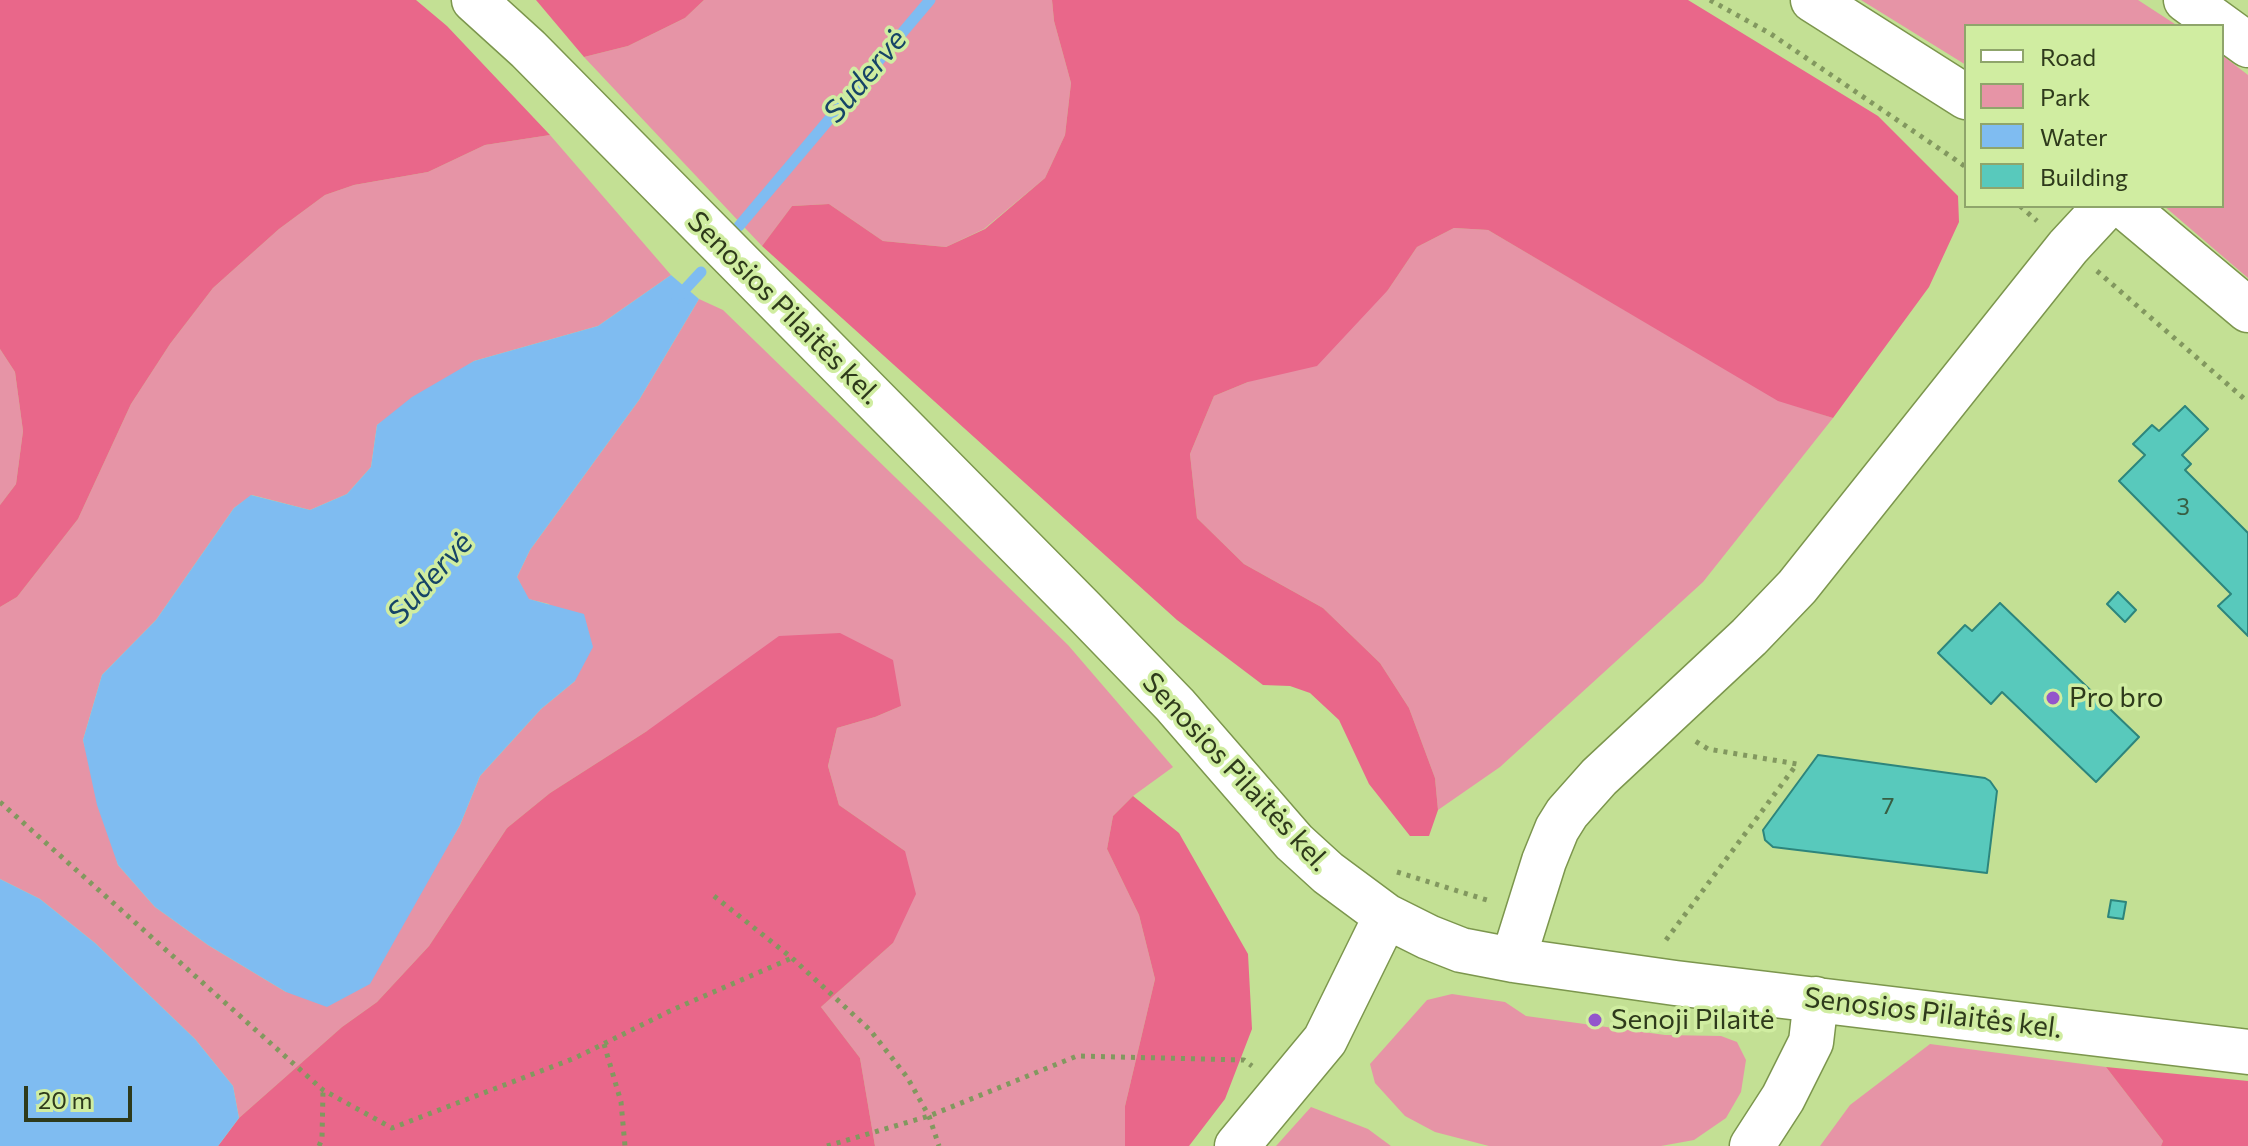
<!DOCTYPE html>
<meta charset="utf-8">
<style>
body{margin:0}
#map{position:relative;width:2248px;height:1146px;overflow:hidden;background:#c3e094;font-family:Commissioner,sans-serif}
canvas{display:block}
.legend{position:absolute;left:1964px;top:24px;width:260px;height:184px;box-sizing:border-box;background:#d0eda1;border:2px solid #8fa56b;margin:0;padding:10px 14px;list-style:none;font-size:24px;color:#2e3a1b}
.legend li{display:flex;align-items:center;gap:16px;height:40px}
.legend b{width:40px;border:2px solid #8fa56b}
.scale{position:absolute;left:24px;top:1086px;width:108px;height:36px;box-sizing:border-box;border:4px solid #2e3a1b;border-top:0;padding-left:10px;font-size:24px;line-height:28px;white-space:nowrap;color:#2e3a1b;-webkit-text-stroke:6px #d0eda1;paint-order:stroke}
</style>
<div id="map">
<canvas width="2248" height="1146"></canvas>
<ul class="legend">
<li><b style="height:10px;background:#fff"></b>Road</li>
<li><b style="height:22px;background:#e694a6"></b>Park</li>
<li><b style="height:22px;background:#7fbcf1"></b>Water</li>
<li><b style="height:22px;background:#58c9bc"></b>Building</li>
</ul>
<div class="scale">20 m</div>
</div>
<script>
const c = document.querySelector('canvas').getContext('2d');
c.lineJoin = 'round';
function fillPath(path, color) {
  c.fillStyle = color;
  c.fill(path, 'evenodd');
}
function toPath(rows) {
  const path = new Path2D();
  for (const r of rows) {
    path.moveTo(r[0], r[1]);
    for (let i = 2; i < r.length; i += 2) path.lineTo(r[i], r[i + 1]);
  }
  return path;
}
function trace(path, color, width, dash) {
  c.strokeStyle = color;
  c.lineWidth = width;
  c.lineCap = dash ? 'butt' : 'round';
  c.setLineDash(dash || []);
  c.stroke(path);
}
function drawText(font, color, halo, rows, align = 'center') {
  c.font = font + ' Commissioner,sans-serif';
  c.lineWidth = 7;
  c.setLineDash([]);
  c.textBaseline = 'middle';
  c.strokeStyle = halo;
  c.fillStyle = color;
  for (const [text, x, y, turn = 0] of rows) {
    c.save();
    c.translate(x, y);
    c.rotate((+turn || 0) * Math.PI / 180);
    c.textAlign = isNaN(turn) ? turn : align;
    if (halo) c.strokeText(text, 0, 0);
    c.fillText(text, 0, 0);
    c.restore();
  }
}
fillPath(toPath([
 [704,0,1052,0,1054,21,1071,83,1065,135,1045,178,984,229,946,247,883,241,829,204,792,206,762,246,584,57,628,46,685,18],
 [1861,0,2138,0,2178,26,1966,26,1966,65],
 [2222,55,2248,75,2248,278,2164,206,2222,206],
 [550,135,671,275,598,326,474,361,377,425,371,467,347,494,310,510,252,495,234,508,156,620,102,675,83,740,118,865,155,907,208,945,286,992,427,881,460,825,480,776,541,709,575,681,549,604,528,599,517,577,530,550,639,400,699,299,723,310,1068,645,1173,767,1133,796,1113,816,1107,849,1139,915,1155,979,1125,1106,1125,1146,875,1146,860,1058,821,1007,893,943,905,851,839,805,828,766,837,728,875,717,901,706,647,731,550,793,507,828,429,946,377,1002,342,1027,239,1118,233,1086,195,1039,95,943,40,899,0,879,0,607,17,597,78,519,131,404,170,344,213,288,279,229,325,195,354,185,428,172,485,145],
 [1454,228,1488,230,1778,400,1833,418,1703,582,1500,767,1438,810,1435,778,1409,708,1380,663,1323,608,1244,564,1197,518,1190,454,1214,396,1248,382,1388,290,1417,247],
 [0,349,15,372,23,431,16,484,0,505],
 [1452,994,1505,1002,1526,1016,1665,1035,1721,1036,1737,1042,1746,1060,1741,1092,1726,1118,1694,1140,1661,1146,1489,1146,1435,1132,1405,1116,1375,1083,1370,1064,1427,1000],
 [1930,1044,2106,1067,2163,1141,2161,1146,1820,1146,1850,1105],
 [1311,1107,1368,1129,1391,1146,1276,1146]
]), '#e694a6');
fillPath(toPath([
 [0,0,416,0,447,26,550,135,485,145,428,172,354,185,325,195,279,229,213,288,170,344,131,404,78,519,17,597,0,607,0,505,16,484,23,431,15,372,0,349],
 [536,0,704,0,685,18,628,46,584,57],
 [1052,0,1688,0,1878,116,1958,196,1959,222,1929,287,1833,418,1778,401,1488,230,1454,228,1417,247,1388,290,1317,366,1248,382,1214,396,1190,454,1197,518,1244,564,1323,608,1380,663,1409,708,1435,778,1438,810,1429,836,1410,836,1369,784,1339,720,1310,693,1290,686,1263,685,1177,620,762,246,792,206,829,204,883,241,946,247,985,229,1045,178,1065,135,1071,83,1054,21],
 [840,633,893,660,901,706,875,717,837,728,828,766,839,805,905,851,916,894,893,943,821,1007,860,1058,875,1146,218,1146,239,1118,342,1027,377,1002,429,946,507,828,550,793,647,731,779,636],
 [1133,796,1179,833,1248,954,1252,1029,1225,1099,1189,1146,1125,1146,1125,1106,1155,979,1139,915,1107,849,1113,816],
 [2106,1067,2248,1081,2248,1146,2161,1146,2163,1141]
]), '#e9678a');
fillPath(toPath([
 [671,275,699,299,639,400,530,550,517,577,529,599,584,614,593,647,575,681,541,709,480,776,460,825,370,984,327,1007,286,992,208,945,155,907,118,865,97,805,83,740,102,675,156,620,234,508,251,495,310,510,347,494,371,467,377,425,412,397,474,361,598,326],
 [0,879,40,899,95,943,195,1039,233,1086,239,1118,218,1146,0,1146]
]), '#7fbcf1');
trace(toPath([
 [739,226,930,0],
 [677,298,701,272]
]), '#7fbcf1', 11);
const building = toPath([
 [2185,406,2208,429,2182,455,2191,464,2185,470,2248,533,2248,636,2218,606,2231,594,2119,481,2145,455,2133,444,2152,425,2159,431,2185,406],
 [2118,592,2136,610,2125,622,2107,604,2118,592],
 [2000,603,2139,737,2096,782,2002,692,1991,704,1938,653,1965,625,1972,631,2000,603],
 [1818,755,1985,778,1990,781,1997,791,1987,873,1773,847,1765,840,1763,830,1818,755],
 [2111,900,2126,902,2123,919,2108,917,2111,900]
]);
fillPath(building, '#58c9bc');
trace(building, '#2d857c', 2);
const minor = toPath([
 [474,0,528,49,1083,610,1175,705,1294,842,1328,873,1386,916,1428,937,1461,950,1513,960,1675,983,2248,1052],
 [1513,960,1544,861,1557,829,1567,813,1599,777,1749,637,1797,587,2068,247,2106,206],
 [1237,1146,1325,1040,1386,916],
 [1752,1146,1783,1098,1811,1042,1816,999]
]);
const major = toPath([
 [1813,0,1966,97],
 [2186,0,2248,45],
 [2124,206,2248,310]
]);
trace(minor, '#7c964d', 47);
trace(major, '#7c964d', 47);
trace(toPath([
 [1710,0,1771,34,1966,167],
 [2020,206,2037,221],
 [2097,271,2248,402],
 [0,802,323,1090,392,1128,575,1058,672,1010,792,958],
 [1397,872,1490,901],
 [714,896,792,958,870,1030,907,1077,929,1116,939,1146],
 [1666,940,1797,764,1708,749,1695,741],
 [604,1044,621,1102,625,1146],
 [319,1146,322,1139,323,1090],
 [827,1146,929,1116,1077,1056,1244,1060,1252,1066]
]), '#82985f', 5, [4, 6]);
trace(minor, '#fff', 44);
trace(major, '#fff', 44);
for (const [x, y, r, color] of [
 [2053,698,8,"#9356cc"],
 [1595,1020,8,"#9356cc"]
]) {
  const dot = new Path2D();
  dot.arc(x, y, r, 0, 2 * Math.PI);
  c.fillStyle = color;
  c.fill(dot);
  trace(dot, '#d0eda1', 3);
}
drawText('24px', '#385e43', null, [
 ["3",2183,507],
 ["7",1888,806]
]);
drawText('28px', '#2e3a1b', '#d0eda1', [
 ["Senosios Pilaitės kel.",784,308,45],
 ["Senosios Pilaitės kel.",1236,772,47],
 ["Senosios Pilaitės kel.",1933,1013,7]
]);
drawText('28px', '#2e3a1b', '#d0eda1', [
 ["Pro bro",2069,698],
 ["Senoji Pilaitė",1611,1020]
], 'left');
drawText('italic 30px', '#164467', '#d0eda1', [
 ["Sudervė",865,76,-50],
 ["Sudervė",430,578,-48]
]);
</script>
